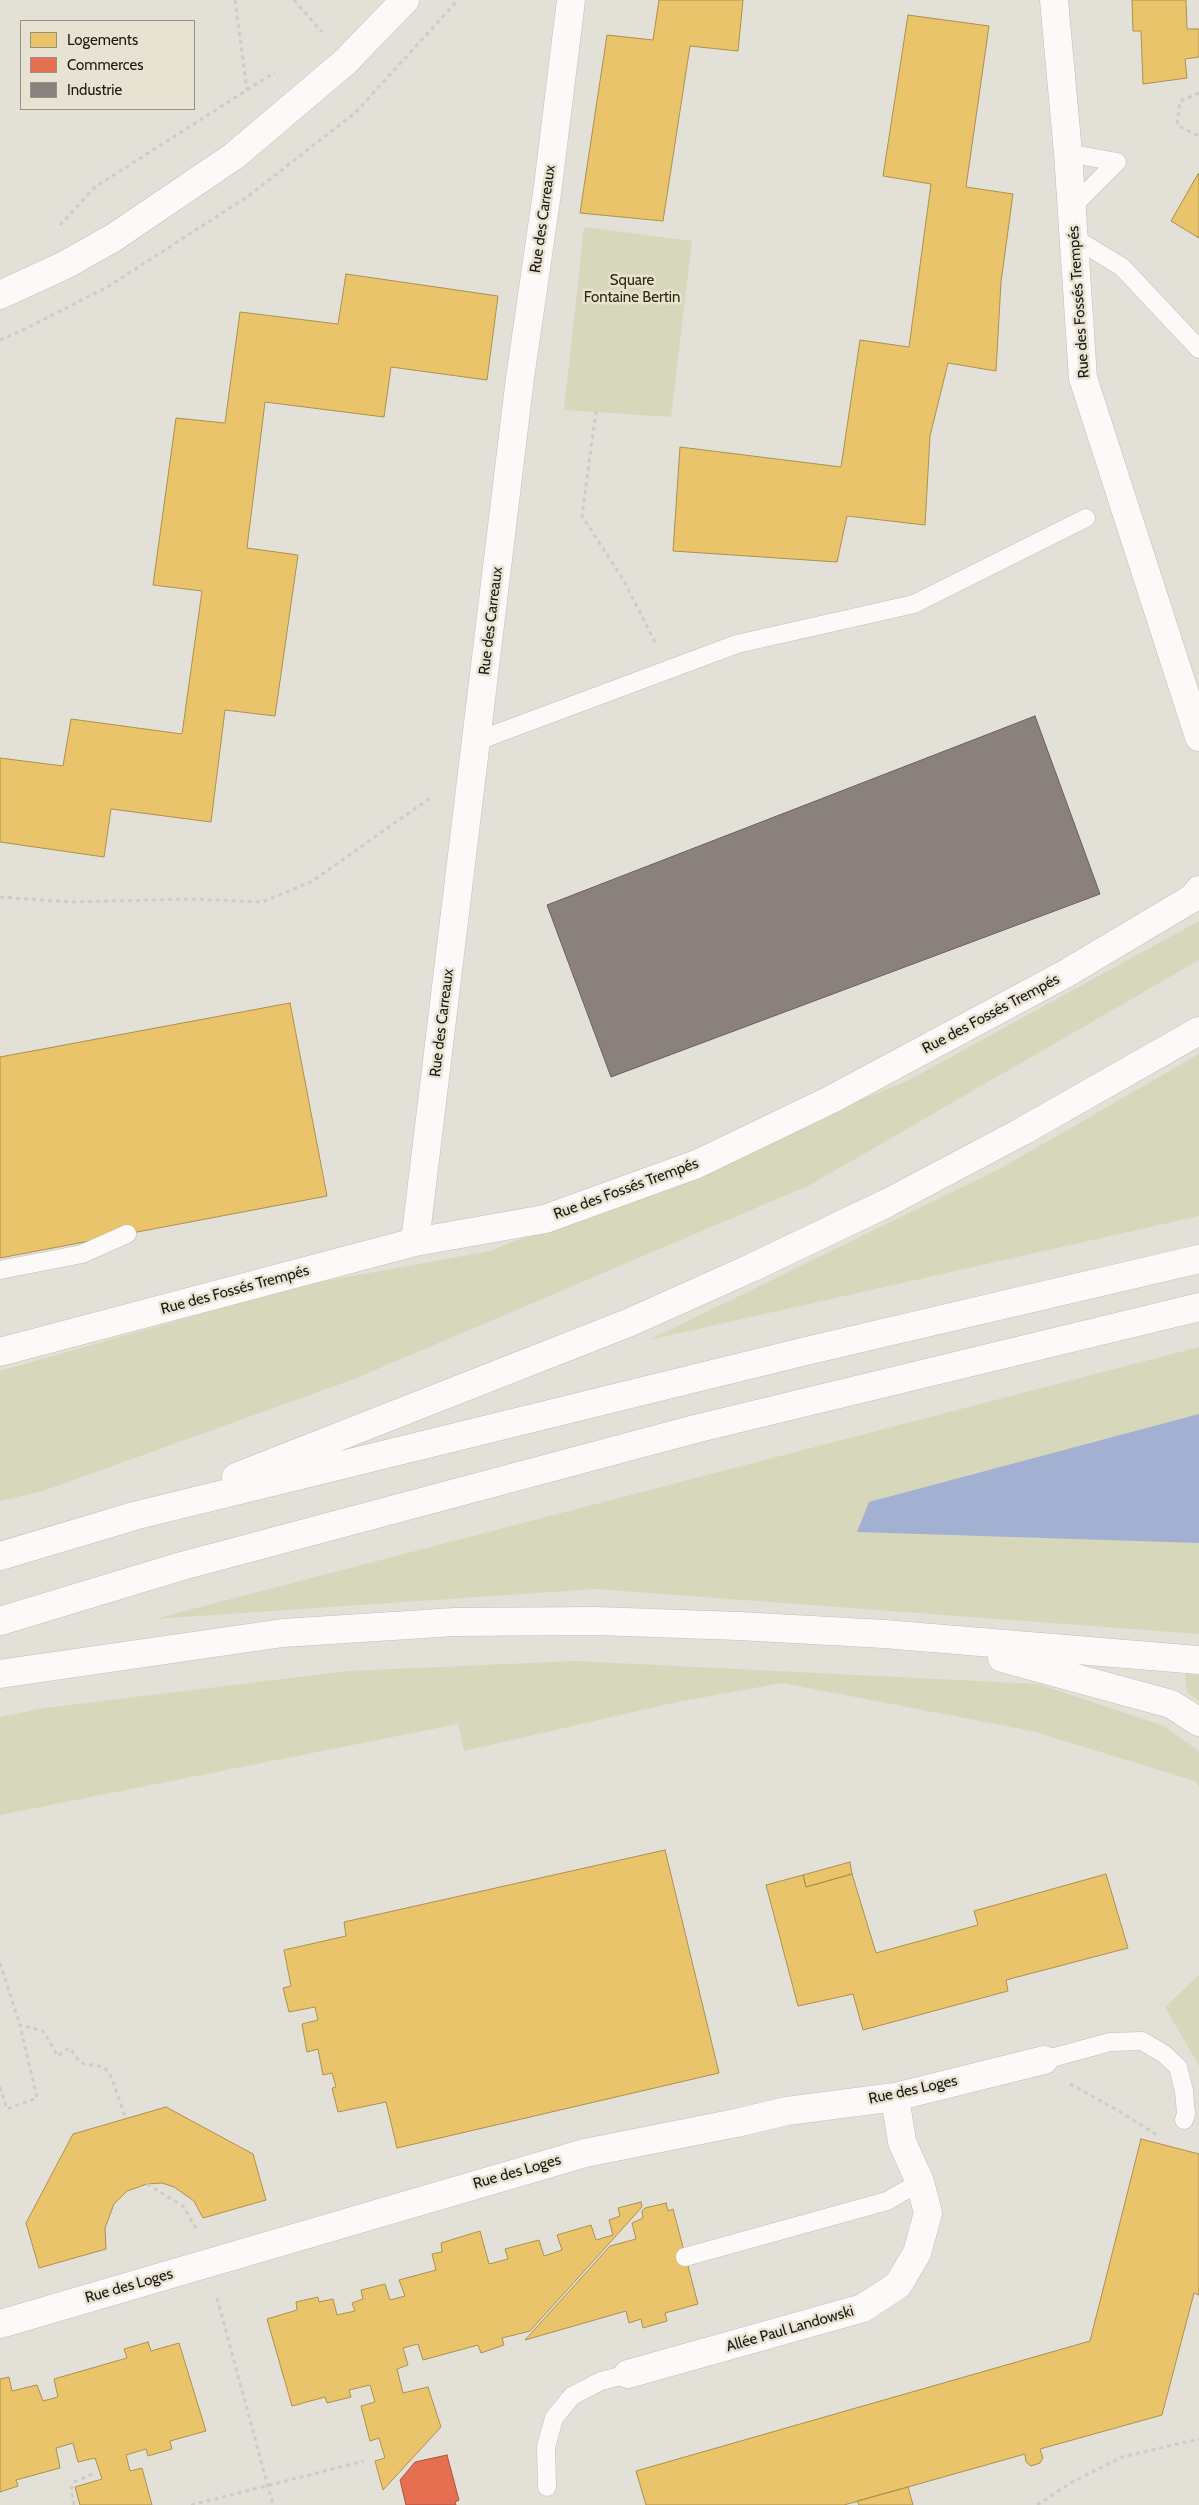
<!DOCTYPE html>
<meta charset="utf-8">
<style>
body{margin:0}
#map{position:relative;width:1199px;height:2505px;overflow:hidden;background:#e3e0d7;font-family:Cabin,sans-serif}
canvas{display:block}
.legend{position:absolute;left:20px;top:20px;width:175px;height:90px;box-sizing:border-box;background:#e8e2d2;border:1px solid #959185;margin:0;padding:6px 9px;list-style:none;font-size:15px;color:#191711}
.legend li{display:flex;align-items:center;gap:10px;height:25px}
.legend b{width:25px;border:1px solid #959185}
</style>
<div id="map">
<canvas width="1199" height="2505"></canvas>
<ul class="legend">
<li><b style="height:14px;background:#e9c46a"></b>Logements</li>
<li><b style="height:14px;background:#e76f51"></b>Commerces</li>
<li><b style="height:14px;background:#8a817c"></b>Industrie</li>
</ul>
</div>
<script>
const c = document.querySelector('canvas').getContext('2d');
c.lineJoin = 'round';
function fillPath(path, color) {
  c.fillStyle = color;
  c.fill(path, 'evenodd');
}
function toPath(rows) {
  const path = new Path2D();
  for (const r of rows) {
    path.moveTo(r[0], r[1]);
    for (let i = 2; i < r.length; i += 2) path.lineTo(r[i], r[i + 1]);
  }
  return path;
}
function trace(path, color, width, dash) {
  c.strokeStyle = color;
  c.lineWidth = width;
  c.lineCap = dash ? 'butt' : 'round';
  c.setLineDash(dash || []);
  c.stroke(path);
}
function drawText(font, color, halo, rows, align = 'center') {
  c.font = font + ' Cabin,sans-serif';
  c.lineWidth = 5;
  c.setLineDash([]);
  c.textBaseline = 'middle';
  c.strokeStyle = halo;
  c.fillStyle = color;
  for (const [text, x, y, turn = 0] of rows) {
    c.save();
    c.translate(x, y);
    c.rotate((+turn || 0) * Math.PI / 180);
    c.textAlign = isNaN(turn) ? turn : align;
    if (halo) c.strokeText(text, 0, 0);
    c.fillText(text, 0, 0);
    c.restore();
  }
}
fillPath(toPath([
 [584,227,692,241,671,417,564,410],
 [1199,921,1199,960,810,1185,354,1379,43,1491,0,1501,0,1371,303,1285,490,1251,907,1081],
 [1199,1054,1199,1216,649,1340,1001,1168],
 [1199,1347,1199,1634,596,1589,154,1619],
 [576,1661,1038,1684,1164,1726,1199,1751,1199,1787,1195,1781,1032,1731,782,1683,677,1702,464,1751,458,1724,0,1815,0,1717,45,1708,348,1671],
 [1185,1674,1199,1675,1199,1701,1187,1693],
 [1199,1975,1199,2066,1165,2007]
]), '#d7d7bc');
fillPath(toPath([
 [1199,1414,1199,1543,857,1532,869,1502]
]), '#a2b1d1');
const homes = toPath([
 [659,0,743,0,738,51,690,46,663,221,580,213,607,35,653,40,659,0],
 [1132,0,1186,0,1187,29,1199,29,1199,57,1185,59,1187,78,1143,84,1141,31,1133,31,1132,0],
 [908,15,989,26,966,187,1013,194,1001,282,996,371,948,363,930,436,925,525,847,516,837,562,673,551,680,447,841,467,860,340,909,347,931,184,883,176,908,15],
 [1198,174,1199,174,1199,238,1171,221,1198,174],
 [346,274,498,296,487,380,391,367,384,417,265,402,247,548,298,555,275,716,225,710,211,822,111,809,104,857,0,842,0,758,63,766,71,719,182,734,202,591,153,585,176,418,225,423,240,312,338,324,346,274],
 [290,1003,327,1196,0,1258,0,1057,290,1003],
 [665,1850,719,2073,397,2148,386,2102,338,2112,332,2088,336,2087,332,2073,323,2075,318,2049,307,2052,302,2024,318,2020,315,2007,289,2012,283,1988,291,1986,284,1950,346,1936,344,1922,665,1850],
 [850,1862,852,1874,806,1887,803,1875,850,1862],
 [852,1874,876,1953,978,1925,974,1911,1106,1874,1128,1948,1006,1980,1008,1991,863,2030,853,1994,798,2006,766,1885,803,1875,806,1887,852,1874],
 [166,2107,253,2154,266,2200,203,2218,194,2201,174,2187,162,2183,147,2184,127,2191,114,2204,105,2228,106,2249,39,2268,26,2223,73,2134,166,2107],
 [1141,2139,1199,2154,1199,2295,1194,2293,1162,2415,1040,2449,1043,2458,1040,2463,1031,2466,1026,2462,1025,2454,844,2505,646,2505,636,2471,1090,2341,1141,2139],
 [641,2202,642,2207,530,2331,502,2338,504,2345,481,2353,478,2345,423,2360,418,2344,403,2348,408,2365,397,2369,403,2393,428,2387,441,2427,383,2490,375,2461,385,2458,379,2438,370,2441,361,2406,375,2402,370,2385,349,2390,351,2397,327,2403,325,2397,292,2406,267,2319,297,2310,296,2302,318,2297,319,2302,333,2299,337,2315,355,2311,352,2303,363,2299,361,2290,385,2284,390,2300,405,2296,399,2280,436,2270,432,2254,442,2252,441,2243,480,2231,489,2264,508,2259,505,2249,539,2240,544,2256,562,2250,557,2235,591,2225,596,2240,613,2235,609,2220,620,2216,618,2208,641,2202],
 [666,2203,668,2211,673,2209,698,2304,665,2313,667,2321,643,2328,641,2319,629,2323,626,2311,525,2340,610,2246,636,2239,632,2223,643,2218,642,2211,645,2208,666,2203],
 [148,2342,151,2351,179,2343,206,2431,170,2441,172,2449,148,2456,146,2449,126,2455,130,2471,142,2468,152,2505,80,2505,75,2487,102,2479,95,2458,78,2462,73,2443,56,2448,60,2468,16,2480,18,2486,0,2492,0,2379,9,2377,12,2391,37,2385,43,2401,58,2397,54,2379,127,2358,124,2349,148,2342],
 [908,2487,913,2505,859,2505,857,2501,908,2487]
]);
fillPath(homes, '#e9c46a');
trace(homes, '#ab904f', 1);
const shops = toPath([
 [447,2455,459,2500,455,2502,456,2505,406,2505,400,2480,415,2462,447,2455]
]);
fillPath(shops, '#e76f51');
trace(shops, '#a9553e', 1);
const industry = toPath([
 [1035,716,1100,894,611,1077,547,905,1035,716]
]);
fillPath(industry, '#8a817c');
trace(industry, '#68615c', 1);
const lane = toPath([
 [1068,153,1117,162],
 [1072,207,1117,162],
 [1074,238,1122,267,1199,349],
 [477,741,737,644,914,604,1086,518],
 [0,1270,82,1254,127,1234],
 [1044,2060,1110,2042,1142,2041,1164,2054,1178,2067,1184,2091,1186,2114,1184,2120],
 [685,2257,887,2201,920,2182],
 [547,2487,546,2447,554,2418,572,2396,601,2381,628,2374]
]);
const street = toPath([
 [1054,0,1068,153,1083,378,1199,737],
 [415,1242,520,378,548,186,571,0],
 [0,1352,415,1242,545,1219,697,1164,830,1100,1065,974,1191,899,1199,890],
 [0,2324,585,2153,736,2123,787,2111,895,2097,1044,2060],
 [628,2374,863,2308,898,2285,917,2253,928,2213,920,2182,902,2142,895,2097]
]);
const secondary = toPath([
 [0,295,65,265,113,238,234,156,345,62,405,0]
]);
const highway = toPath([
 [236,1477,628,1323,751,1268,887,1203,1021,1132,1199,1031],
 [0,1556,134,1516,802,1352,1199,1259],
 [0,1621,182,1566,695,1429,1199,1307],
 [1002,1658,1171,1704,1199,1722],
 [0,1674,283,1633,455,1622,596,1621,739,1626,884,1634,1199,1660]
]);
trace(lane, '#c1beb7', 19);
trace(street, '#c1beb7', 29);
trace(secondary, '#c1beb7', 29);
trace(highway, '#c1beb7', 29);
trace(toPath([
 [235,0,247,90],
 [294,0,322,32],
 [1199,93,1180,101,1177,125,1199,136],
 [60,225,95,187,275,72],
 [0,340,23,330,109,286,247,197,355,113,458,0],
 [596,411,582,516,624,581,655,642],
 [0,897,70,902,192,899,262,902,311,882,433,796],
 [0,1963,20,2025],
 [1070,2084,1119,2111,1157,2135],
 [0,2087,7,2109,37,2098,20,2025,43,2031,58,2056,69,2048,81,2063,104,2067,111,2076,126,2119],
 [147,2184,183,2206,197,2230],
 [217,2298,273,2505],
 [74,2505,71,2489,74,2482,95,2473],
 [191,2505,364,2461],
 [1037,2505,1072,2482,1122,2457,1199,2439]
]), '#cdccc9', 3, [4, 4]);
trace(lane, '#fbfaf9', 18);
trace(street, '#fbfaf9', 28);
trace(secondary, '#fbfaf9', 28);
trace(highway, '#fbfaf9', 28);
drawText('15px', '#191711', '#e8e2d2', [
 ["Rue des Carreaux",543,219,-82],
 ["Rue des Fossés Trempés",1079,302,-94],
 ["Rue des Carreaux",491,621,-83],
 ["Rue des Fossés Trempés",991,1014,-28],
 ["Rue des Carreaux",442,1023,-83],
 ["Rue des Fossés Trempés",626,1189,-20],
 ["Rue des Fossés Trempés",235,1290,-15],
 ["Rue des Loges",913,2090,-12],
 ["Rue des Loges",517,2172,-16],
 ["Rue des Loges",129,2286,-16],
 ["Allée Paul Landowski",790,2329,-16]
]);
drawText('15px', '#2b2c00', '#e8e2d2', [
 ["Square",632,281],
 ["Fontaine Bertin",632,298]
]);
</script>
